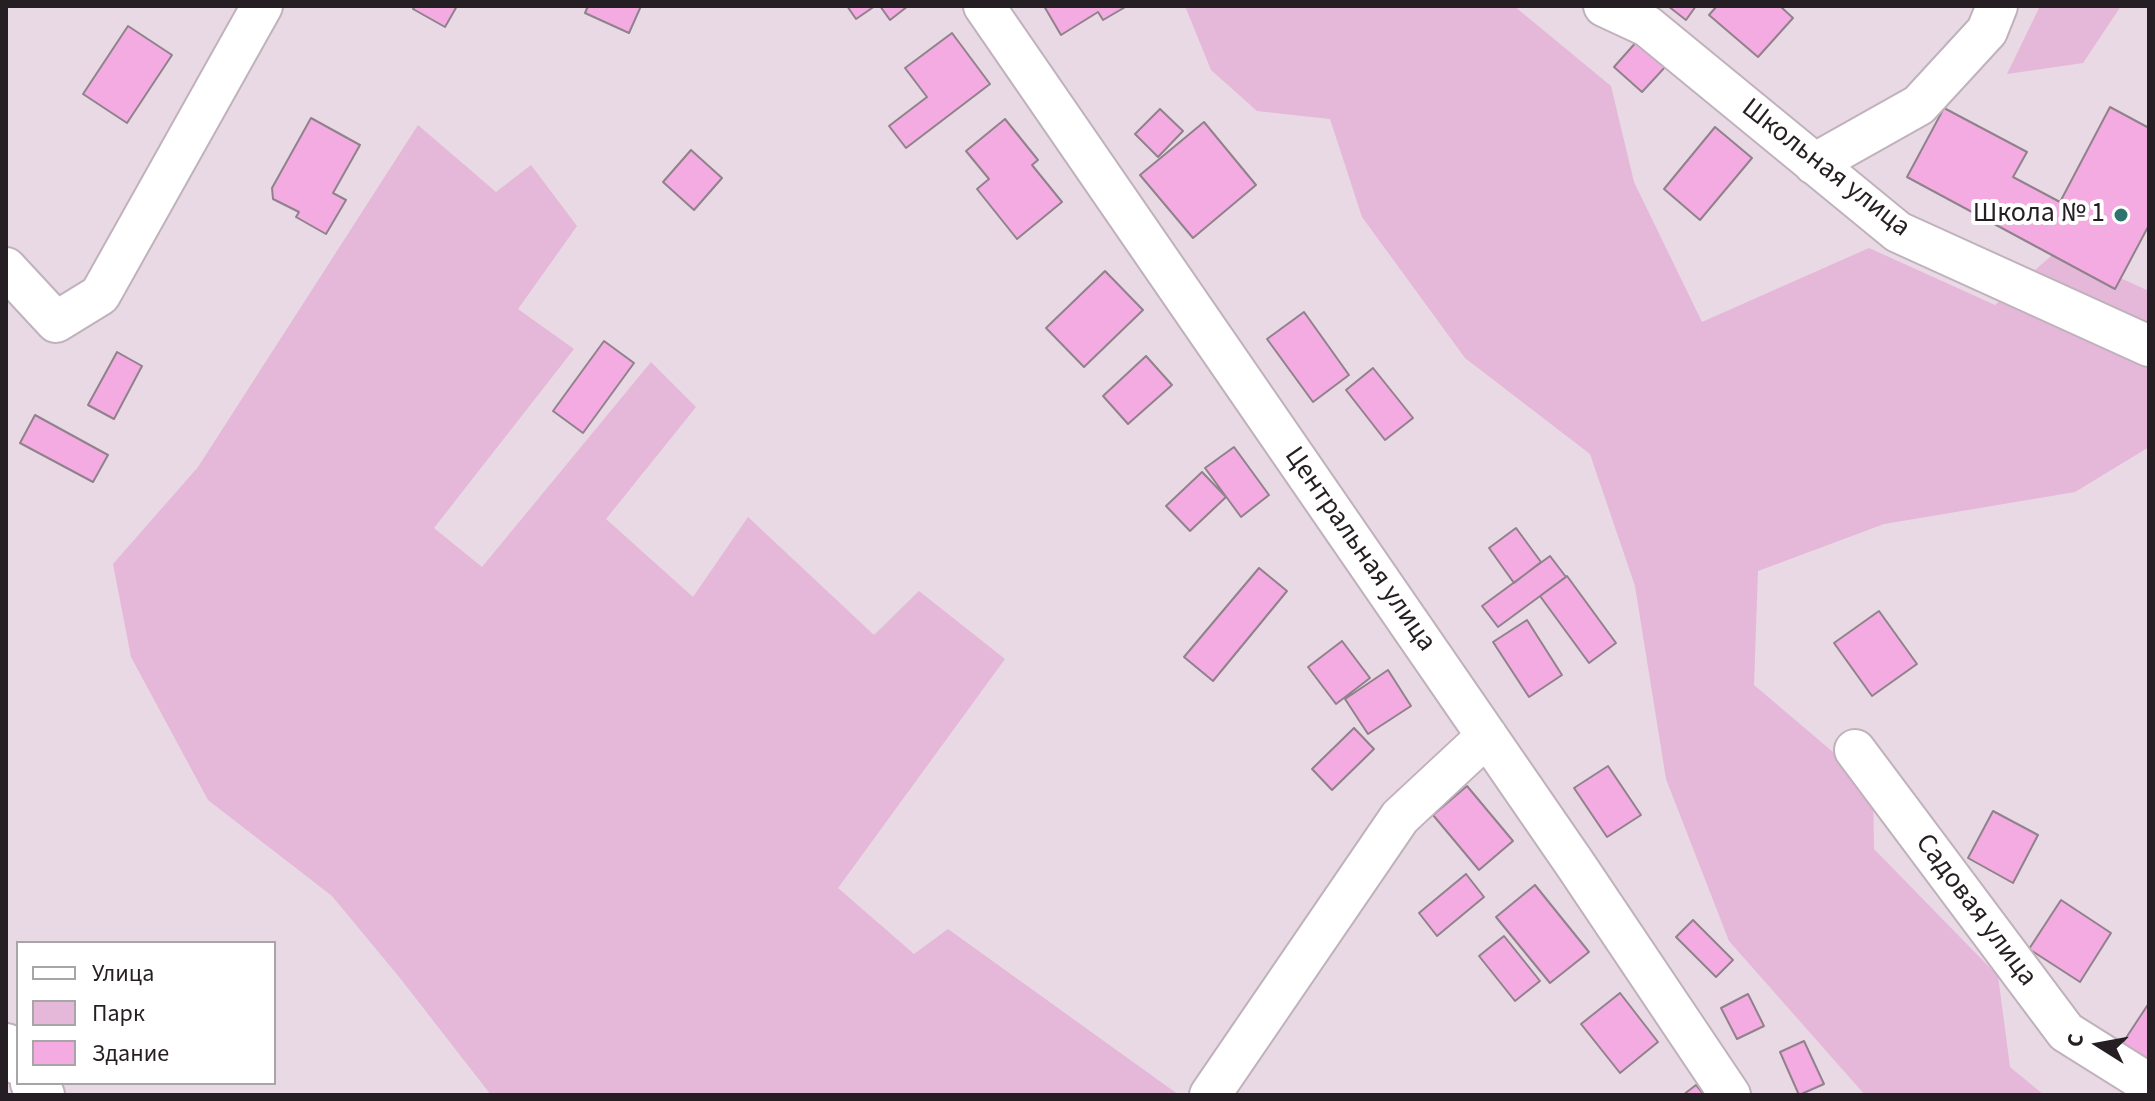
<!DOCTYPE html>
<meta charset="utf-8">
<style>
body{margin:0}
#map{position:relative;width:2155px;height:1101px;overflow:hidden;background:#e8d9e4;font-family:"Source Sans 3",sans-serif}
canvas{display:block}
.frame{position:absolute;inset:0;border:8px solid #251f23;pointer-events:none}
.legend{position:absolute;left:16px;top:941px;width:260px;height:144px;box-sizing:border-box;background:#fff;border:2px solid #a8a5a7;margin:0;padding:10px 14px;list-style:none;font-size:24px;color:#251f23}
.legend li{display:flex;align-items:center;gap:16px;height:40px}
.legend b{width:40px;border:2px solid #a8a5a7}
.north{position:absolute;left:2059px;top:1005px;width:80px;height:80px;-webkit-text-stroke:6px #fff;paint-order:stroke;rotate:281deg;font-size:22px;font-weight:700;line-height:32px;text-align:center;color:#251f23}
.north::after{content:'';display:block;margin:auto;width:28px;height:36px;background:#251f23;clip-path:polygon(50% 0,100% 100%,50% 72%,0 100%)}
</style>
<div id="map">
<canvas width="2155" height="1101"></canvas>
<div class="frame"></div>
<ul class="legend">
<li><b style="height:10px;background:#fff"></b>Улица</li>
<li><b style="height:22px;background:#e5b7d8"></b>Парк</li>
<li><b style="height:22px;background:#f4abe1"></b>Здание</li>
</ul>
<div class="north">С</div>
</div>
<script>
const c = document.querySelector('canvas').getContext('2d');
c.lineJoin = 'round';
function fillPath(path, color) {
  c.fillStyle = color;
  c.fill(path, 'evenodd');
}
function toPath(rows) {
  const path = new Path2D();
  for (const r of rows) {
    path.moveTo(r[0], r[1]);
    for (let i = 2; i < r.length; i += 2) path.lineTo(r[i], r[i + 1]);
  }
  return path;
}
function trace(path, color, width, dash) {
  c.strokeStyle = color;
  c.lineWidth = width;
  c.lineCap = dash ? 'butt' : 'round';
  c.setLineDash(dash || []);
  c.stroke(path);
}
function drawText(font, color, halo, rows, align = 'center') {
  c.font = font + ' "Source Sans 3",sans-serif';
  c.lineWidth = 8;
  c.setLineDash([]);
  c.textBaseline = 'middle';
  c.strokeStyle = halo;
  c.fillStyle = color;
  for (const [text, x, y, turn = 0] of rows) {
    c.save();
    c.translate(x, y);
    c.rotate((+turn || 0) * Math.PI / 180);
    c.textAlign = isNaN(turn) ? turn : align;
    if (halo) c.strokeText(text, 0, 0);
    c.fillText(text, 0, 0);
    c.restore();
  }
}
fillPath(toPath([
 [1185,6,1514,6,1611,86,1634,182,1702,322,1869,248,1995,305,2058,250,2149,291,2149,447,2075,492,1884,524,1758,571,1754,685,1873,786,1874,849,1998,976,2010,1067,2044,1095,1865,1095,1729,941,1666,779,1635,586,1590,454,1465,358,1362,217,1330,119,1257,111,1211,70],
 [2040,6,2121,6,2083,63,2007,74],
 [418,125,496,192,531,165,577,226,518,309,574,349,434,528,482,567,651,362,696,407,606,519,693,597,748,517,874,635,919,591,1005,659,838,888,914,954,948,929,1179,1095,491,1095,400,978,332,896,208,800,131,657,113,564,198,467]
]), '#e5b7d8');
const building = toPath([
 [415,6,457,6,445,27,413,9,415,6],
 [588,6,641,6,629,33,585,13,588,6],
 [847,6,875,6,856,19,847,6],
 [880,6,908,6,890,20,880,6],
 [1044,6,1127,6,1103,20,1098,12,1061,35,1044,6],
 [1668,6,1696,6,1686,20,1668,6],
 [1717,6,1780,6,1793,18,1758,57,1709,15,1717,6],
 [128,26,172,55,127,123,83,94,128,26],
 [952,33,990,84,906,148,889,126,927,97,905,68,952,33],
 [1638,40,1666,66,1642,92,1614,67,1638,40],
 [2110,107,2149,128,2149,225,2115,289,1907,177,1944,108,2027,152,2013,177,2060,202,2110,107],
 [1160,109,1183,131,1158,157,1135,134,1160,109],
 [311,118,360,145,333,193,346,200,326,234,296,217,299,212,273,199,272,188,311,118],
 [1005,119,1038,160,1032,165,1062,202,1017,239,977,189,989,179,966,151,1005,119],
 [1204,122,1256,185,1193,238,1140,175,1204,122],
 [1715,127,1752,158,1700,220,1664,189,1715,127],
 [691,150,722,178,694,210,663,182,691,150],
 [1105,271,1143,310,1084,367,1046,328,1105,271],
 [1304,312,1349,375,1313,402,1267,339,1304,312],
 [604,341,634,363,583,433,553,411,604,341],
 [117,352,142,366,114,419,88,405,117,352],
 [1146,356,1172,385,1128,424,1103,396,1146,356],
 [1373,368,1413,418,1385,440,1346,390,1373,368],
 [35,415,108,455,93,482,20,443,35,415],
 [1234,447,1269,495,1241,517,1205,468,1234,447],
 [1202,472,1226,497,1190,531,1166,506,1202,472],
 [1516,528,1541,562,1514,583,1489,548,1516,528],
 [1550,556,1566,577,1498,627,1482,606,1550,556],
 [1259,568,1287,591,1213,681,1184,657,1259,568],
 [1567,576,1616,643,1589,663,1540,596,1567,576],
 [1879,611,1917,664,1872,696,1834,643,1879,611],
 [1527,620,1562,675,1529,697,1493,642,1527,620],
 [1342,641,1370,678,1336,704,1308,667,1342,641],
 [1388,670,1411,706,1368,734,1345,699,1388,670],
 [1354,728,1374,749,1332,790,1312,769,1354,728],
 [1608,766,1641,815,1607,837,1574,788,1608,766],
 [1467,786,1513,841,1479,870,1433,815,1467,786],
 [1993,811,2038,835,2013,883,1968,858,1993,811],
 [1466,874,1484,897,1437,936,1419,913,1466,874],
 [1535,885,1589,952,1550,983,1496,917,1535,885],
 [2061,900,2111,933,2080,982,2029,949,2061,900],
 [1693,920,1733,960,1716,977,1676,937,1693,920],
 [1504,936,1540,981,1515,1001,1479,956,1504,936],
 [1620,993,1658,1042,1620,1073,1581,1024,1620,993],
 [1748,994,1764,1026,1737,1039,1721,1008,1748,994],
 [2149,1003,2149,1070,2118,1050,2149,1003],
 [1804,1041,1824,1084,1799,1095,1780,1052,1804,1041],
 [1696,1085,1704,1095,1683,1095,1696,1085]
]);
fillPath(building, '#f4abe1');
trace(building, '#8f828b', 2);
const street = toPath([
 [984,6,1575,864,1730,1095],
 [1604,6,1647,26,1898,232,2149,346],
 [1814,164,1919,105,1987,31,1997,6],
 [6,268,56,322,100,295,262,6],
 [1855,750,2066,1032,2149,1084],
 [1210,1095,1400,817,1487,736]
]);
const highway = toPath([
 [6,1046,18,1062],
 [33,1083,42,1095]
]);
trace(street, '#c0b2bc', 44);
trace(highway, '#c0b2bc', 48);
trace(street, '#fff', 40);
trace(highway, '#fff', 44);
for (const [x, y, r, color] of [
 [2121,215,8,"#2c746d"]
]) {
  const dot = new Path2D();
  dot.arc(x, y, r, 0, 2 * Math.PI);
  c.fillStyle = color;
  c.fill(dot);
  trace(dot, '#fff', 3);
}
drawText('28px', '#251f23', '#fff', [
 ["Школьная улица",1825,169,38],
 ["Центральная улица",1359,550,55],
 ["Садовая улица",1975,911,53]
]);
drawText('28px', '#251f23', '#fff', [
 ["Школа № 1",2105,215]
], 'right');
</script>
